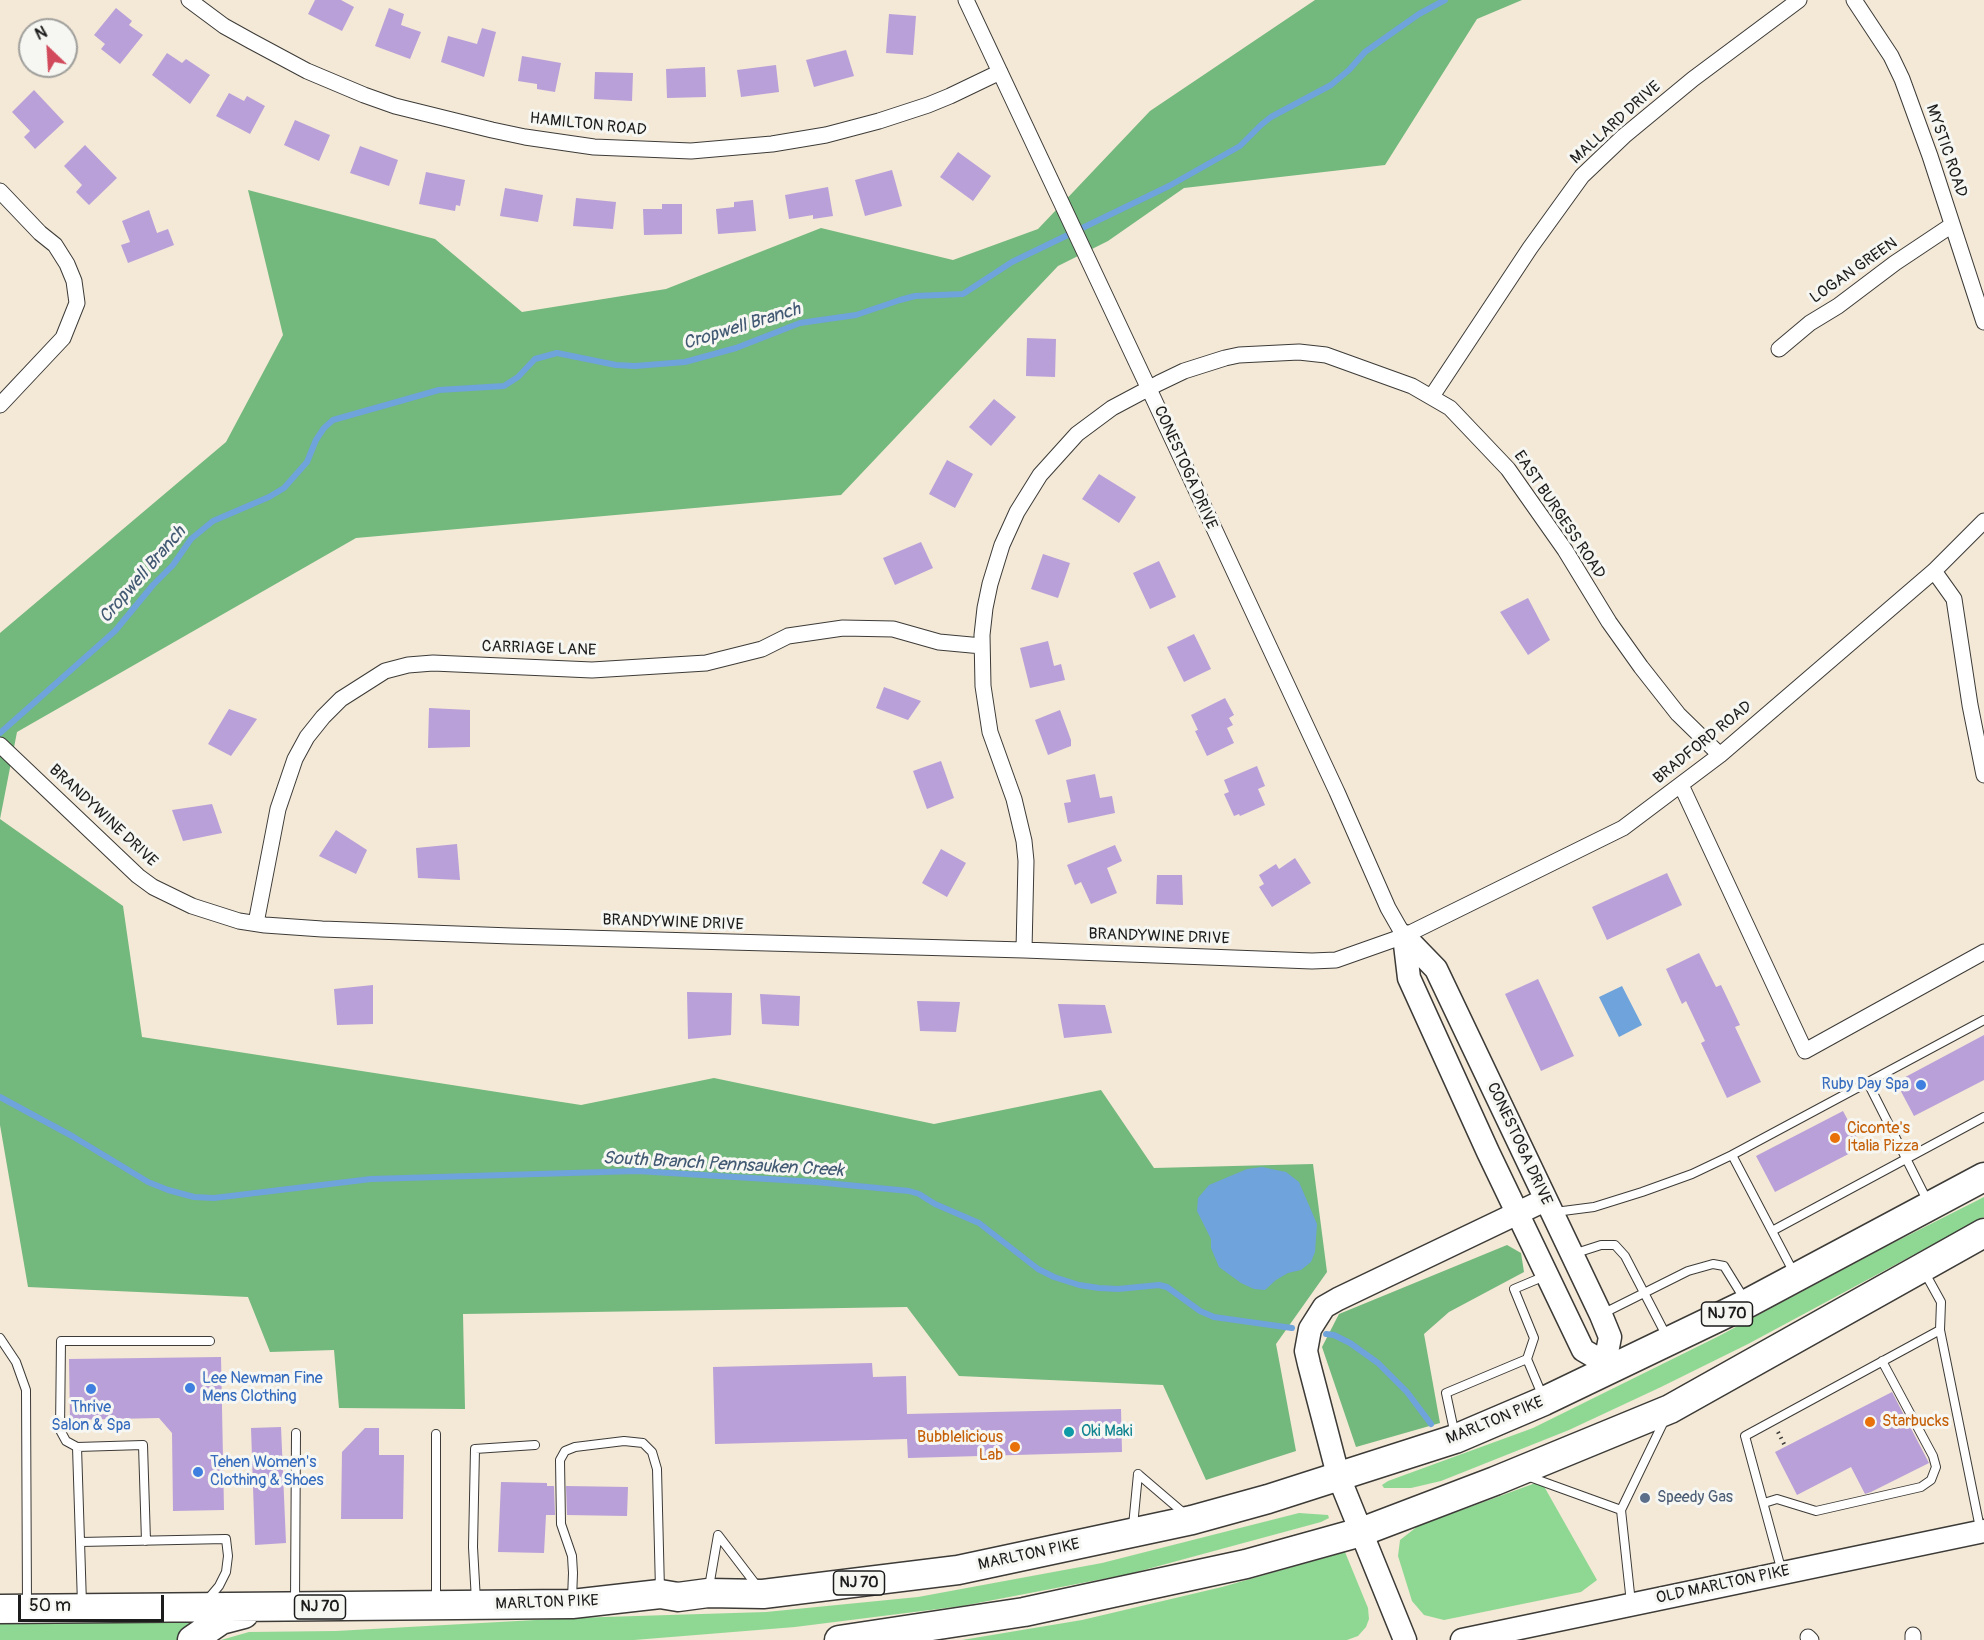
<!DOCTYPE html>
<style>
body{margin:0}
#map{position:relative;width:1984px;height:1640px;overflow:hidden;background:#f4e8d6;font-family:Pangolin,sans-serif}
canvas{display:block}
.north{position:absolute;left:18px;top:18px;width:60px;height:60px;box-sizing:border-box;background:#f6f6f2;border:2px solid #9f9f9c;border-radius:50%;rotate:335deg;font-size:16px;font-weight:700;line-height:24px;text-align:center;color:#1c1c1c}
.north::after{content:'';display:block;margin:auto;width:21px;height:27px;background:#d1495b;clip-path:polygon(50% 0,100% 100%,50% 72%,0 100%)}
.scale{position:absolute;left:18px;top:1595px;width:146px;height:27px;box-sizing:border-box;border:3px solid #1c1c1c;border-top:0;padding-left:8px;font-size:18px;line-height:21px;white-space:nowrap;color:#1c1c1c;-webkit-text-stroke:4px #f6f6f2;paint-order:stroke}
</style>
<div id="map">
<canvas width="1984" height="1640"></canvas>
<div class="north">N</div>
<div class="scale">50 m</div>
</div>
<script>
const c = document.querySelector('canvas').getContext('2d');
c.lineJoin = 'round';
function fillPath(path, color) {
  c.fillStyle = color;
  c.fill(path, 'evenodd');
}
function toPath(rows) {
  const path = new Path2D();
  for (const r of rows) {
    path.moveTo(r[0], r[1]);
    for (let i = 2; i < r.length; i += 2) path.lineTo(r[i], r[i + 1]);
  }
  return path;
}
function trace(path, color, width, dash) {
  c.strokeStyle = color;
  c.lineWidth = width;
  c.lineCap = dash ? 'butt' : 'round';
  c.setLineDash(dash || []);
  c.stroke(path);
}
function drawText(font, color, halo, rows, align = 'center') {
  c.font = font + ' Pangolin,sans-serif';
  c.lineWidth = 6;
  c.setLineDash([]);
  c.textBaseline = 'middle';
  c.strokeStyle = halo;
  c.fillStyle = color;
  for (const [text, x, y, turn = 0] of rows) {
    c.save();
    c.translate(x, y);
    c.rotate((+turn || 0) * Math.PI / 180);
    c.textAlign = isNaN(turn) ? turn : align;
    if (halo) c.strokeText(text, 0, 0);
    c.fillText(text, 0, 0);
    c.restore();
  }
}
fillPath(toPath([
 [1984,1197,1984,1217,1748,1344,1661,1387,1569,1430,1441,1481,1411,1488,1384,1488,1382,1485,1388,1481,1533,1428,1719,1336,1889,1245],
 [1541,1481,1597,1580,1581,1592,1444,1620,1424,1615,1412,1601,1398,1556,1400,1540,1418,1526],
 [1299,1513,1328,1515,1329,1518,1321,1522,1129,1574,962,1606,795,1627,634,1640,221,1640,249,1632,336,1631,572,1618,766,1612,918,1597,1102,1563],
 [1345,1552,1368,1608,1369,1619,1366,1627,1358,1636,1347,1640,962,1640,1082,1620,1222,1587],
 [181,1618,207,1623,182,1640,0,1640,0,1620]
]), '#8fd893');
fillPath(toPath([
 [1315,0,1522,0,1477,19,1385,165,1184,188,1108,241,1058,266,841,495,356,538,17,732,0,819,123,906,142,1037,581,1105,714,1078,934,1124,1101,1090,1154,1168,1313,1164,1327,1272,1276,1344,1296,1451,1206,1480,1163,1385,959,1376,907,1307,463,1314,465,1409,339,1408,334,1350,270,1352,248,1297,28,1287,0,1125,0,633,226,442,283,335,248,190,435,239,522,312,666,289,821,228,953,260,1038,229,1150,111],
 [1507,1245,1521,1253,1524,1272,1449,1312,1424,1334,1440,1423,1356,1447,1322,1347,1339,1314]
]), '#73b87d');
fillPath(toPath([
 [1622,986,1642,1025,1619,1037,1599,997],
 [1262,1167,1286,1172,1299,1182,1317,1224,1315,1252,1311,1262,1301,1270,1288,1273,1276,1280,1265,1290,1254,1289,1241,1283,1219,1267,1211,1248,1211,1239,1197,1211,1198,1198,1209,1185,1247,1169]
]), '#6ea3db');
trace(toPath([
 [0,733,115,631,153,585,173,565,191,539,213,521,269,497,284,488,307,462,316,440,324,428,333,420,439,390,504,386,518,377,535,359,557,353,616,365,635,366,685,362,736,348,800,323,856,315,900,300,915,296,963,294,1012,262,1169,186,1240,146,1261,125,1271,117,1331,85,1349,70,1365,52,1419,14,1445,0],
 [0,1097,72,1136,148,1182,168,1190,194,1197,214,1198,371,1179,637,1171,816,1182,909,1191,919,1194,935,1204,979,1223,1038,1269,1054,1277,1079,1285,1099,1288,1118,1289,1159,1285,1167,1287,1200,1311,1214,1317,1292,1328],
 [1326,1334,1334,1335,1350,1343,1378,1363,1407,1392,1431,1424]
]), '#6ea3db', 6);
fillPath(toPath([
 [315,0,341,0,354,7,342,31,308,14],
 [116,8,132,21,129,25,143,35,120,64,101,49,105,44,94,35],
 [389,8,404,14,401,25,421,32,410,59,375,46],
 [889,14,916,16,913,55,886,53],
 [482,28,496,32,484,77,441,62,448,36,477,44],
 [846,50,854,76,814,87,806,60],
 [167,53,182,63,186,59,210,75,190,104,152,75],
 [522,56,561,63,555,92,537,89,537,84,518,81],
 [776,65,779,92,741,97,737,70],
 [705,67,706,97,667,98,666,69],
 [595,72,633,73,632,101,594,99],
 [34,90,64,122,35,149,24,137,30,131,12,112],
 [229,93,244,101,247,96,265,106,250,134,216,116],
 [295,120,330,135,319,161,284,145],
 [85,145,117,178,89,205,76,192,82,185,64,166],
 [360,146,398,160,389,186,350,173],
 [958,152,991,176,973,201,940,177],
 [892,170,902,206,865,216,855,180],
 [426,172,465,180,460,206,456,205,455,211,419,204],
 [828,187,833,216,813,219,813,215,789,219,785,195],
 [505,188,543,195,538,222,500,216],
 [576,198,616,202,613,229,573,226],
 [753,200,756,231,718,234,716,209,734,207,734,202],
 [662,204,682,204,682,234,644,235,643,209,662,209],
 [149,210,157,233,168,229,174,245,128,263,121,245,130,242,122,221],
 [1027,338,1056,339,1055,377,1026,376],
 [994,399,1016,417,991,446,969,427],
 [947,460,973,474,955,508,929,494],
 [1099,474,1136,497,1119,523,1082,499],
 [921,542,933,568,895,585,883,558],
 [1043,554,1070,563,1058,598,1031,589],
 [1159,561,1176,597,1150,609,1133,573],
 [1528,598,1550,640,1528,655,1500,612],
 [1194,634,1211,669,1184,682,1167,647],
 [1048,641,1054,666,1061,664,1065,680,1030,688,1020,648],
 [884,687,921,701,908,720,876,708],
 [1225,698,1234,715,1229,718,1233,725,1227,728,1234,743,1207,756,1195,731,1198,730,1191,715],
 [429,708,470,710,470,747,428,748],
 [229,709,257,719,231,756,208,744],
 [1060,710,1071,740,1071,746,1048,755,1035,720],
 [941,761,954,798,927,809,913,771],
 [1257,766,1265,786,1258,789,1265,805,1240,816,1239,814,1234,816,1224,794,1229,792,1224,780],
 [1095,774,1100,798,1112,796,1115,813,1068,823,1064,803,1071,802,1066,780],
 [212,804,222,833,183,841,172,810],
 [336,830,367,850,356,874,319,856],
 [457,844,460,880,418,878,416,848],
 [1115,845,1122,861,1107,868,1117,893,1091,904,1081,882,1075,885,1067,865],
 [941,849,966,863,947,897,922,883],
 [1295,858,1311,883,1272,907,1259,887,1264,884,1259,875,1276,864,1279,869],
 [1667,873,1682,905,1607,940,1592,907],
 [1157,875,1182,875,1183,905,1156,904],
 [1699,953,1716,987,1721,985,1740,1025,1735,1027,1761,1082,1727,1098,1701,1043,1705,1041,1686,1001,1682,1004,1666,969],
 [1538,979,1574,1056,1541,1071,1505,994],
 [373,985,373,1024,337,1025,334,989],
 [687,992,732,993,731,1035,688,1039],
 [760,994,800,996,799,1026,762,1024],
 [917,1001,960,1002,956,1032,920,1031],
 [1058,1004,1105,1005,1112,1033,1064,1038],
 [1984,1035,1984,1080,1914,1116,1896,1082],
 [1843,1111,1862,1147,1775,1192,1756,1156],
 [221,1357,224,1510,173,1511,172,1433,159,1418,70,1420,69,1359],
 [872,1363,873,1377,906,1376,907,1414,1121,1409,1122,1452,908,1458,907,1439,715,1444,713,1367],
 [1892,1392,1929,1463,1871,1492,1865,1494,1851,1467,1797,1495,1775,1452],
 [281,1427,286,1543,255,1545,251,1428],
 [365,1428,379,1428,379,1455,404,1455,403,1519,341,1519,342,1452],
 [501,1482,547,1483,547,1486,554,1486,555,1515,546,1515,544,1553,498,1552],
 [566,1486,628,1487,627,1516,567,1515]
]), '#b9a0d8');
const lane = toPath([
 [1868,1083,1928,1202],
 [1555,1212,1594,1207,1642,1192,1692,1174,1732,1155],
 [1772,1231,1984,1117],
 [1573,1254,1601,1245,1615,1245,1625,1256,1666,1335],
 [1794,1273,1732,1155,1984,1020],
 [1604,1313,1688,1271,1713,1264,1724,1266,1745,1300],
 [1940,1330,1980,1528],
 [0,1338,16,1362,26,1390,27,1605],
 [1543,1397,1527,1359,1534,1338,1514,1289,1545,1276],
 [436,1434,436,1601],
 [1455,1435,1446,1393,1527,1359],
 [77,1447,66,1441,60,1430,61,1341,210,1341],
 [1138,1474,1186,1515],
 [1527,1476,1621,1510],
 [1764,1503,1777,1499,1816,1511,1921,1487,1931,1480,1936,1467,1933,1456,1882,1361],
 [1133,1526,1138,1474],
 [80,1542,226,1539,228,1556,226,1572,219,1586,208,1599],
 [1782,1572,1745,1436,1940,1330,1941,1302,1925,1273],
 [709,1587,718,1535,757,1586],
 [572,1599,573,1573,572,1556,561,1524,560,1460,565,1451,575,1447,624,1441,643,1443,652,1452,657,1469,660,1590],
 [476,1601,473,1547,475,1449,535,1445],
 [295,1602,296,1433],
 [1631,1603,1621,1510,1664,1421],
 [82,1604,77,1447,143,1445,146,1541]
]);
const street = toPath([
 [189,0,224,26,251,41,307,71,364,95,395,106,492,130,525,137,594,147,691,151,772,144,826,135,879,121,928,105,950,96,1000,72],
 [966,0,1149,389,1337,792,1388,908,1404,936],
 [1854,0,1891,56,1902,79,1930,156,1984,322],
 [0,191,40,233,55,245,67,264,74,281,77,303,63,338,0,405],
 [1779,349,1810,323,1838,306,1895,263,1952,225],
 [1432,396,1530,248,1582,176,1624,136,1693,79,1799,0],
 [1934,571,1954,599,1970,705,1984,775],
 [0,745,138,876,153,887,192,906,239,921,265,925,322,929,511,936,1024,950,1312,961,1336,960,1404,936,1623,828,1720,755,1934,571,1984,521],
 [1681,785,1805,1051,1984,952],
 [256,923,278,809,295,759,307,737,323,717,341,699,385,671,408,665,433,663,592,670,706,663,762,649,788,636,843,628,893,629,939,642,982,646],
 [1024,950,1026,861,1024,841,1014,799,990,732,983,686,982,635,985,608,990,584,1002,545,1017,512,1040,475,1077,434,1112,408,1159,383,1184,371,1225,358,1239,355,1299,352,1326,355,1412,386,1450,408,1508,469,1565,550,1609,622,1641,667,1678,714,1720,755],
 [1913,1635,1913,1640],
 [1808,1637,1811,1640]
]);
const secondary = toPath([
 [1404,936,1409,978,1488,1152,1583,1350,1605,1363,1608,1371],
 [1404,936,1436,969,1601,1315,1610,1337,1605,1363],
 [1405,1640,1338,1475,1309,1364,1306,1351,1310,1329,1324,1307,1338,1299,1545,1200],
 [1462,1640,1984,1531]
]);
const highway = toPath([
 [0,1609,572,1604,660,1594,678,1597,708,1593,763,1594,958,1570,1192,1520,1268,1499,1455,1439,1544,1401,1748,1303,1984,1177],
 [192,1640,221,1620,244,1614],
 [839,1640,1024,1612,1246,1564,1361,1532,1495,1481,1670,1409,1984,1233]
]);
trace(lane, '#3c3b38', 10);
trace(street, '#3c3b38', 17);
trace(secondary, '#3c3b38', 25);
trace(highway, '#3c3b38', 31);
trace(toPath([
 [1778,1432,1785,1446]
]), '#3c3b38', 4, [1.5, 4.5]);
trace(lane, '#fff', 8);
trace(street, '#fff', 15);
trace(secondary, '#fff', 22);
trace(highway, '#fff', 28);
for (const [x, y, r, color] of [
 [1921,1085,6,"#3f7fe0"],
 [1835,1138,6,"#e8710a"],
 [190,1388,6,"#3f7fe0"],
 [91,1389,6,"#3f7fe0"],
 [1870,1422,6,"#e8710a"],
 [1069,1432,6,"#0f9aa8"],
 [1015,1447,6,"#e8710a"],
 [198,1472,6,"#3f7fe0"],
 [1645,1498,6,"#5c6f8a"]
]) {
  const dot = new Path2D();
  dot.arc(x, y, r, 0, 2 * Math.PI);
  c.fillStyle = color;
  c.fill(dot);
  trace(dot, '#f6f6f2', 2);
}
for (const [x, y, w] of [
 [1727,1314,51],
 [859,1583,51],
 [320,1607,51]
]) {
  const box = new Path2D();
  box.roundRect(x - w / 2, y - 12, w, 24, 4.5);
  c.fillStyle = '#f6f6f2';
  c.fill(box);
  trace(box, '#1c1c1c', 1.5);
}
drawText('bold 15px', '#1c1c1c', null, [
 ["NJ 70",1727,1314],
 ["NJ 70",859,1583],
 ["NJ 70",320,1607]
]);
drawText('16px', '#1c1c1c', '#f6f6f2', [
 ["MALLARD DRIVE",1616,123,-42],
 ["HAMILTON ROAD",588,125,6],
 ["MYSTIC ROAD",1946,151,71],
 ["LOGAN GREEN",1854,271,-35],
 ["CONESTOGA DRIVE",1185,468,66],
 ["EAST BURGESS ROAD",1559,515,56],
 ["CARRIAGE LANE",539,649,2],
 ["BRADFORD ROAD",1703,743,-39],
 ["BRANDYWINE DRIVE",103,816,43],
 ["BRANDYWINE DRIVE",673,923,2],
 ["BRANDYWINE DRIVE",1159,937,2],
 ["CONESTOGA DRIVE",1519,1144,65],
 ["MARLTON PIKE",1495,1421,-22],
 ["MARLTON PIKE",1029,1555,-12],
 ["OLD MARLTON PIKE",1723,1585,-12],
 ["MARLTON PIKE",547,1603,-2]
]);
drawText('16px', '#366cbe', '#f6f6f2', [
 ["Ruby Day Spa",1909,1085,"right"],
 ["Lee Newman Fine",202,1379],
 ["Mens Clothing",202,1397],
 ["Thrive",91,1408,"center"],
 ["Salon & Spa",91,1426,"center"],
 ["Tehen Women's",210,1463],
 ["Clothing & Shoes",210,1481]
], 'left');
drawText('16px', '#c56008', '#f6f6f2', [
 ["Ciconte's",1847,1129],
 ["Italia Pizza",1847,1147],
 ["Starbucks",1882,1422],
 ["Bubblelicious",1003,1438,"right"],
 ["Lab",1003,1456,"right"]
], 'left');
drawText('16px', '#0d838f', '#f6f6f2', [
 ["Oki Maki",1081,1432]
], 'left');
drawText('16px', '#4e5e75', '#f6f6f2', [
 ["Speedy Gas",1657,1498]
], 'left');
drawText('italic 18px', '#415972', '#f6f6f2', [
 ["Cropwell Branch",742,327,-17],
 ["Cropwell Branch",143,575,-49],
 ["South Branch Pennsauken Creek",723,1165,3]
]);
</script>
